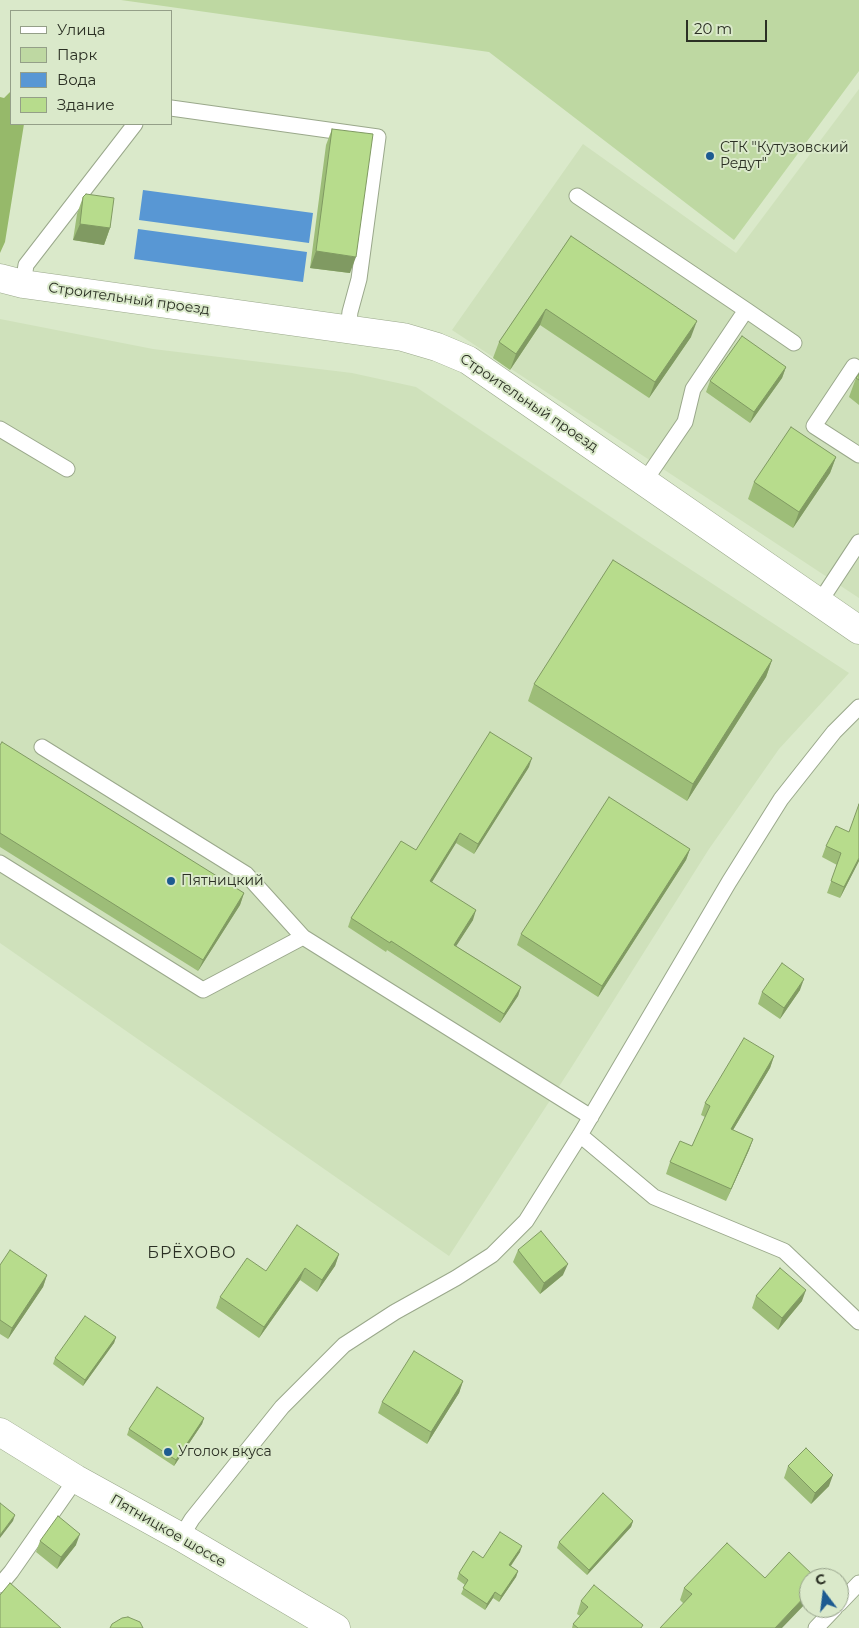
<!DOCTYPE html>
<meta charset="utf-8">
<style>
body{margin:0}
#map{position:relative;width:859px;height:1628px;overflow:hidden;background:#dae9ca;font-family:Montserrat,sans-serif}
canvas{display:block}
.legend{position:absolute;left:10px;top:10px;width:162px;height:115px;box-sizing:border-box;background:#dae9ca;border:1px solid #949f88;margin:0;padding:6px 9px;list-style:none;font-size:15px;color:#2b3024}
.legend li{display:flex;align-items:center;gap:10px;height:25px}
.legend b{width:25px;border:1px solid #949f88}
.north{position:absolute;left:799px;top:1568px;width:50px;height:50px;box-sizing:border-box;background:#dae9ca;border:1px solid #949f88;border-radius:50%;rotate:345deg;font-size:14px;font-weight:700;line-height:20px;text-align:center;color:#2b3024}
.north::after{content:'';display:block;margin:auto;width:18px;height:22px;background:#1d5b91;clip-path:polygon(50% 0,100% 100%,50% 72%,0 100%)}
.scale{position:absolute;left:686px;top:20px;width:81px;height:22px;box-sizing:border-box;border:2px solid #2b3024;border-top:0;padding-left:6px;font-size:15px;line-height:18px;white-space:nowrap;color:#2b3024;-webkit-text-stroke:4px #dae9ca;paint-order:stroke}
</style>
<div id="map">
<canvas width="859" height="1628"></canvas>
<ul class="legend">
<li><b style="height:6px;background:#fff"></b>Улица</li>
<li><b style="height:14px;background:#bed8a2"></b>Парк</li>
<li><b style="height:14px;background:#5897d4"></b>Вода</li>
<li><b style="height:14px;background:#b7dc8c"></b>Здание</li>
</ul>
<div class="north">С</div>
<div class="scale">20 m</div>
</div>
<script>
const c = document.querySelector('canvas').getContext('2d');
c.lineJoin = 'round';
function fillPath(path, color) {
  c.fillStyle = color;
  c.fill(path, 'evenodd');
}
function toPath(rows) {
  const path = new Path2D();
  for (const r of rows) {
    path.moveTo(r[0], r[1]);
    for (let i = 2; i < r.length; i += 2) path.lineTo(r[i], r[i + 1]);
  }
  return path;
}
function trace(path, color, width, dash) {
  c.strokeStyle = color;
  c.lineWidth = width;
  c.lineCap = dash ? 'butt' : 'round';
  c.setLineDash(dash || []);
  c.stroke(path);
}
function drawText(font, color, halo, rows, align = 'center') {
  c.font = font + ' Montserrat,sans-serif';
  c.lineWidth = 4;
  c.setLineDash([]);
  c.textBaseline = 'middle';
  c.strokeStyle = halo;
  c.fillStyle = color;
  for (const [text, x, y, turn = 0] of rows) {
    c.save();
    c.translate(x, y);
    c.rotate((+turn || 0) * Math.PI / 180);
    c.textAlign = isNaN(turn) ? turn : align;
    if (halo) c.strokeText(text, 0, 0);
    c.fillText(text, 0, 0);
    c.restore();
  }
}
fillPath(toPath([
 [859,89,859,598,452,330,583,144,736,253],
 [0,319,153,349,352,373,416,387,644,539,849,673,779,749,709,849,571,1068,449,1256,0,943]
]), '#cfe1bb');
fillPath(toPath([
 [121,0,859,0,859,71,734,240,489,52]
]), '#bed8a2');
fillPath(toPath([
 [11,91,11,124,24,124,5,242,0,253,0,97,4,98]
]), '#96b96a');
fillPath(toPath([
 [143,190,313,213,309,243,139,220],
 [138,229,307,252,303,282,134,259]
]), '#5897d4');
const service = toPath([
 [171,108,378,137,359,279,350,312,348,329],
 [577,196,746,310,693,389,685,422,644,482],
 [23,284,26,265,135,124],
 [746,310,794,343],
 [854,366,814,426,859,455],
 [0,429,67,469],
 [819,603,859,542],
 [42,747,246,874,303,937,591,1117],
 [0,863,203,990,303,937],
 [580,1135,654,1197,784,1251,859,1322],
 [181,1537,192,1519,282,1407,344,1345,395,1312,456,1278,492,1255,526,1221,580,1135,729,882,781,799,834,732,859,707],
 [0,1585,11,1572,76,1479],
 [839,1604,859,1583],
 [816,1628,835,1608]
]);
const minor = toPath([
 [0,278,23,284,403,337,437,347,468,360,859,630]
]);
const primary = toPath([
 [0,1432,76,1479,181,1537,336,1628]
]);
trace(service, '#9aa88b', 17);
trace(minor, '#9aa88b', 29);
trace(primary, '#9aa88b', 29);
trace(service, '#fff', 15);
trace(minor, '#fff', 28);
trace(primary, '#fff', 28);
fillPath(toPath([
 [332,129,350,273,310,268,326,145],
 [83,197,110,228,104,245,73,240,77,214],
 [571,236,691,337,649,398,540,325,510,370,493,358,499,342],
 [786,367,782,378,750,423,706,392,710,381],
 [859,374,859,405,849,397,856,378],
 [836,457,830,473,793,528,748,499,754,482],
 [772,660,766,677,687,801,528,701,534,684],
 [0,745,244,893,240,905,198,971,0,847],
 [529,767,474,854,456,843,432,882,473,920,456,946,521,987,518,996,500,1023,387,950,386,952,348,927,351,918,416,850],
 [849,832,859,861,840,898,827,893,837,865,822,857,826,846],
 [690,849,686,860,598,997,517,945,521,934],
 [800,990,780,1019,758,1004,762,992],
 [774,1056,770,1068,733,1130,753,1139,749,1150,726,1201,666,1174,670,1162,692,1146,705,1117,701,1115,705,1103],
 [518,1250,563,1275,540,1294,513,1262],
 [339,1254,335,1266,317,1292,300,1280,259,1338,216,1308,220,1297,266,1271],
 [0,1265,47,1275,43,1287,8,1339,0,1334],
 [756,1296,802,1301,778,1330,752,1308],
 [116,1337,114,1343,83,1386,53,1364,55,1358],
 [463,1381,459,1393,427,1444,378,1413,382,1402],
 [204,1418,202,1424,174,1466,127,1435,129,1429],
 [788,1466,829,1486,811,1504,784,1478],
 [633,1521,631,1527,587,1575,557,1548,559,1542],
 [40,1541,76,1545,57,1569,36,1552],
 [520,1552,511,1566,518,1571,516,1577,499,1602,493,1598,485,1610,461,1594,465,1585,457,1579,459,1573,483,1558],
 [684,1588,782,1628,683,1603,680,1600],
 [581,1601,642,1628,572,1628,573,1624,580,1616,577,1614]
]), '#9dbd78');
fillPath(toPath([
 [80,224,110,228,104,245,73,240],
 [316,251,356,257,350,273,310,268],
 [546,309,540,325,510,370,516,354],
 [697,321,691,337,649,398,655,382],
 [786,367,782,378,750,423,754,412],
 [836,457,830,473,793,528,799,512],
 [772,660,766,677,687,801,693,784],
 [532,758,529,767,474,854,478,844],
 [460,833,456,843,427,890,430,881],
 [690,849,686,860,598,997,602,986],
 [859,858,859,861,840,898,844,887],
 [244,893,240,905,198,971,203,960],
 [476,910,473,920,451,954,454,945],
 [804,979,800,990,780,1019,784,1008],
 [521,987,518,996,500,1023,504,1014],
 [774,1056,770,1068,727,1140,731,1129],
 [753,1139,749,1150,726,1201,731,1189],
 [339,1254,335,1266,317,1292,322,1280],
 [568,1264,563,1275,540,1294,544,1283],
 [305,1268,300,1280,259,1338,264,1327],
 [47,1275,43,1287,8,1339,12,1328],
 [806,1290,802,1301,778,1330,782,1318],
 [116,1337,114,1343,83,1386,85,1380],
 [463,1381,459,1393,427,1444,431,1432],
 [204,1418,202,1424,174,1466,176,1460],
 [833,1475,829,1486,811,1504,815,1493],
 [15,1515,13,1521,0,1538,0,1535],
 [633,1521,631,1527,587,1575,589,1570],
 [80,1534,76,1545,57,1569,61,1557],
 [522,1546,520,1552,507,1571,509,1565],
 [518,1571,516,1577,499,1602,501,1596],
 [495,1592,493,1598,485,1610,487,1604],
 [809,1592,809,1600,782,1628,775,1628]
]), '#809a62');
const building = toPath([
 [332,129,373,134,356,257,316,251,332,129],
 [86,194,114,198,110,228,80,224,83,197,86,194],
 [571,236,697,321,655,382,546,309,516,354,499,342,571,236],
 [742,336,786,367,754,412,710,381,742,336],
 [859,374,859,380,856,378,859,374],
 [791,427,836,457,799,512,754,482,791,427],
 [613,560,772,660,693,784,534,684,613,560],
 [490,732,532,758,478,844,460,833,430,881,476,910,454,945,521,987,504,1014,391,941,390,943,351,918,401,841,416,850,490,732],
 [2,742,244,893,203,960,0,833,0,745,2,742],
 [609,797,690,849,602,986,521,934,609,797],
 [859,804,859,858,844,887,831,881,841,853,826,846,836,826,849,832,859,804],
 [782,963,804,979,784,1008,762,992,782,963],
 [744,1038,774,1056,731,1129,753,1139,731,1189,670,1162,680,1141,692,1146,710,1106,705,1103,744,1038],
 [297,1225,339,1254,322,1280,305,1268,264,1327,220,1297,247,1258,266,1271,297,1225],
 [541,1231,568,1264,544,1283,518,1250,541,1231],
 [10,1250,47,1275,12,1328,0,1320,0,1265,10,1250],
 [780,1268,806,1290,782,1318,756,1296,780,1268],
 [85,1316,116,1337,85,1380,55,1358,85,1316],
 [414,1351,463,1381,431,1432,382,1402,414,1351],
 [157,1387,204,1418,176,1460,129,1429,157,1387],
 [806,1448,833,1475,815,1493,788,1466,806,1448],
 [603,1493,633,1521,589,1570,559,1542,603,1493],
 [0,1503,15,1515,0,1535,0,1503],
 [58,1516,80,1534,61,1557,40,1541,58,1516],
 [500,1532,522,1546,509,1565,518,1571,501,1596,495,1592,487,1604,463,1588,468,1580,459,1573,473,1551,483,1558,500,1532],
 [727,1543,765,1578,789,1552,816,1578,809,1578,809,1592,775,1628,660,1628,692,1594,684,1588,727,1543],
 [10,1583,61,1628,0,1628,0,1595,10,1583],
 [594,1585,643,1625,641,1628,578,1628,573,1624,588,1607,581,1601,594,1585],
 [128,1617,140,1622,143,1628,110,1628,112,1624,122,1618,128,1617]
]);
fillPath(building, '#b7dc8c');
trace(building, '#809a62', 1);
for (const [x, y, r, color] of [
 [710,156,5,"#1d5b91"],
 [171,881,5,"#1d5b91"],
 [168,1452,5,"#1d5b91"]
]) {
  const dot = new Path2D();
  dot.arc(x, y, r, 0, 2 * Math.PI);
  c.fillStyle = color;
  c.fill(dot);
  trace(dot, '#dae9ca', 2);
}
drawText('14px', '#2b3024', '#dae9ca', [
 ["СТК \"Кутузовский",720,148],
 ["Редут\"",720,164],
 ["Пятницкий",181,881],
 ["Уголок вкуса",178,1452]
], 'left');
drawText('14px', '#2b3024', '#dae9ca', [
 ["Строительный проезд",129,299,8],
 ["Строительный проезд",529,403,34],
 ["Пятницкое шоссе",168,1531,30]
]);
c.letterSpacing = '1px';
drawText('16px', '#2b3024', '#dae9ca', [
 ["БРЁХОВО",192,1253]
]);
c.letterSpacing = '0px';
</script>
